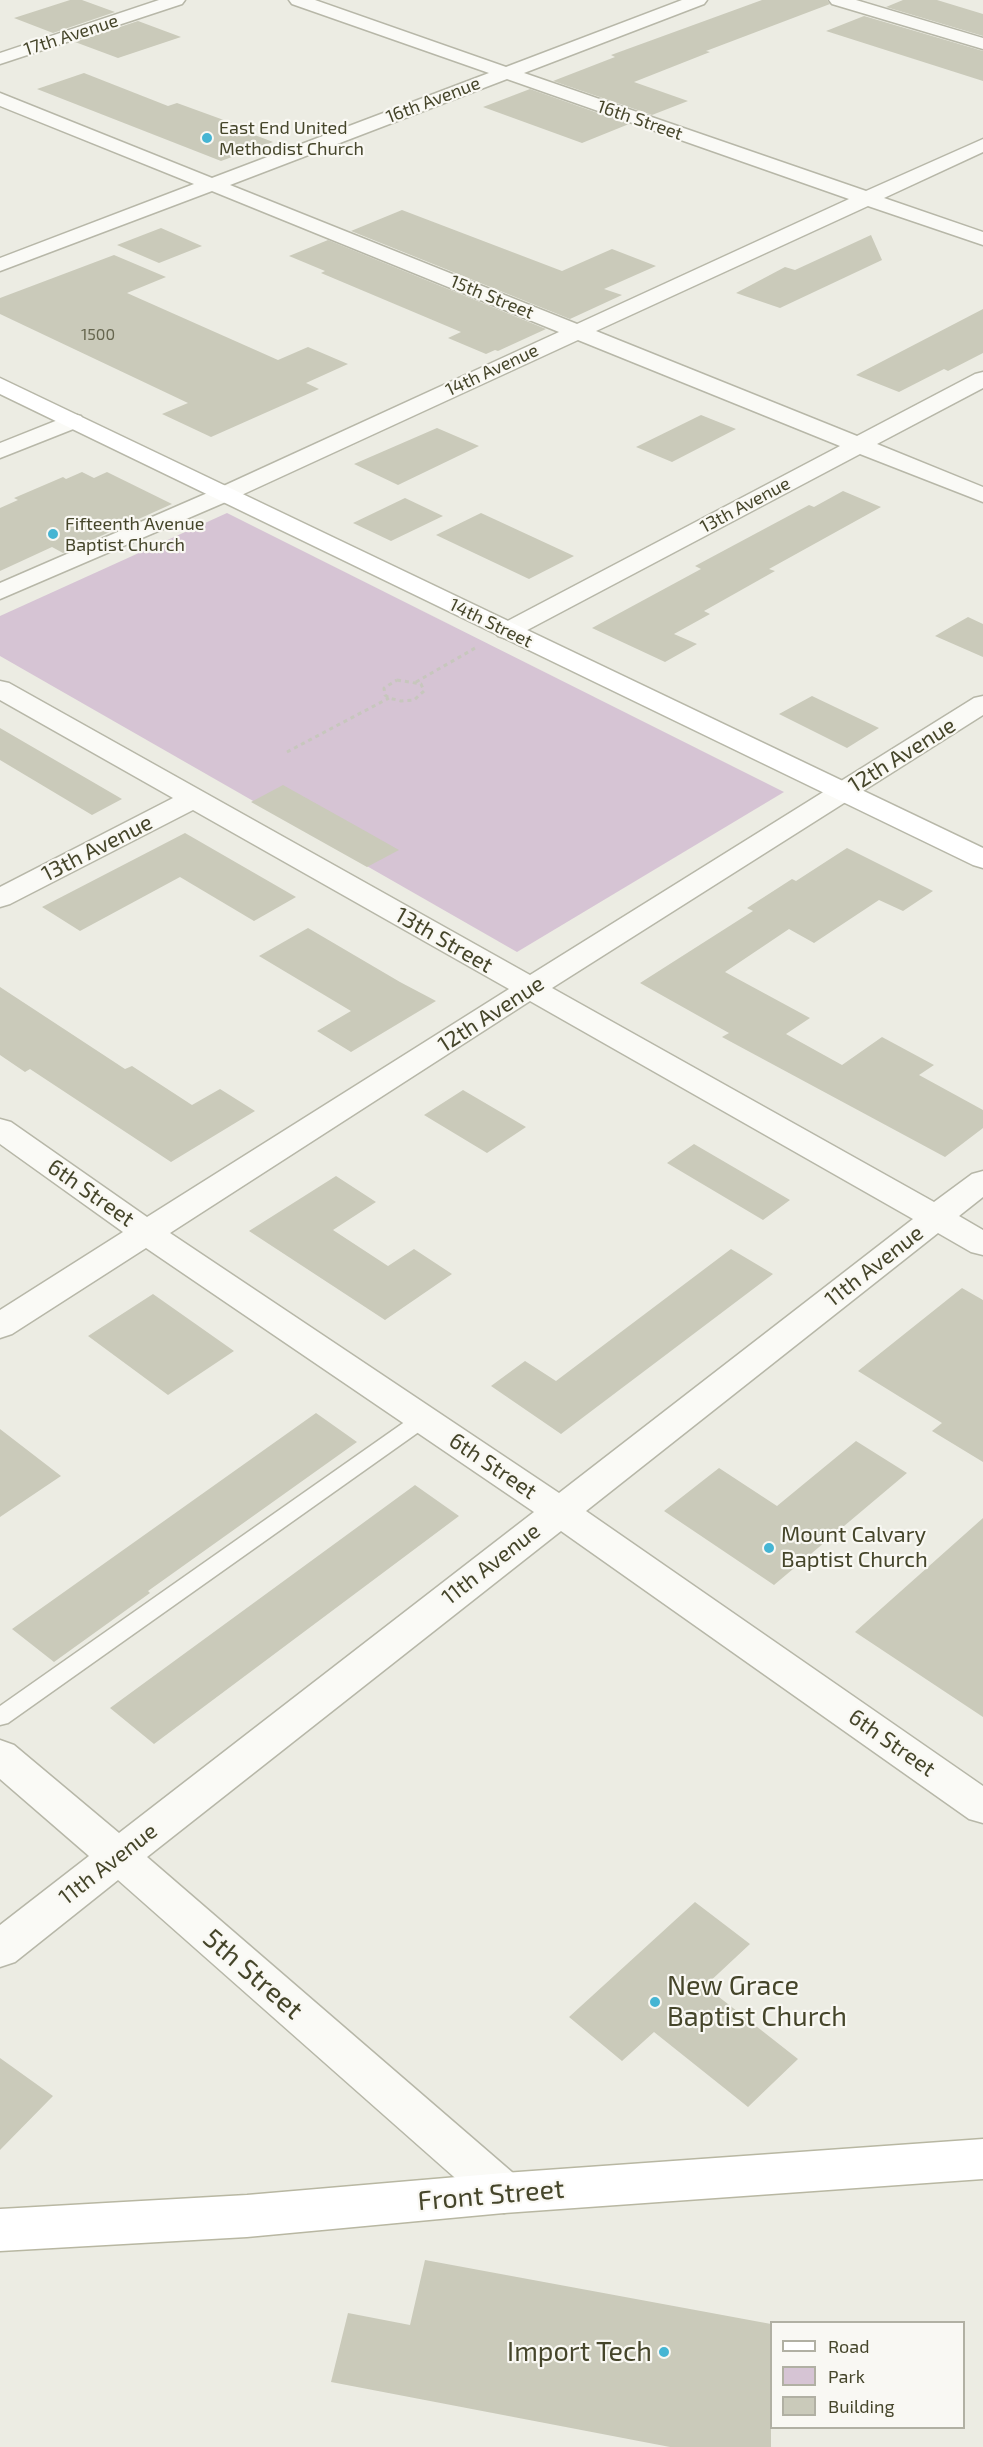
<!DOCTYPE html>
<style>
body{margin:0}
#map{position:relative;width:983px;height:2447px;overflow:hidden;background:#ecece3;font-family:"Exo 2",sans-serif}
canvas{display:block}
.legend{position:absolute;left:770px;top:2321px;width:195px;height:108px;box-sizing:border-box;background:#f9f8f3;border:2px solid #b1b0a3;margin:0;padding:8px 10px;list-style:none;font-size:18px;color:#45452a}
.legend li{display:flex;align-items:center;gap:12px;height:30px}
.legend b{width:30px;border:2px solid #b1b0a3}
</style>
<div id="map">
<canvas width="983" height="2447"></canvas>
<ul class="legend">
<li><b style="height:8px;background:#fff"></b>Road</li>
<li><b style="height:16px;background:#d6c4d4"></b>Park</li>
<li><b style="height:16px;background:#cacaba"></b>Building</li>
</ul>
</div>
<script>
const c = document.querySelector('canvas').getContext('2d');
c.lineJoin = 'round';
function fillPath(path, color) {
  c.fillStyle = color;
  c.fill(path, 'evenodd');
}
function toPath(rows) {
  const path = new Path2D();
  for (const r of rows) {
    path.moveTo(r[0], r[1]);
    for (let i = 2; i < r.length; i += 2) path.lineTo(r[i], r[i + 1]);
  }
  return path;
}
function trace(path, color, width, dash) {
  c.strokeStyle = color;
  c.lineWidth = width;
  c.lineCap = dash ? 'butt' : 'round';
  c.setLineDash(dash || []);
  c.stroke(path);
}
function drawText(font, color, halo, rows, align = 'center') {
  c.font = font + ' "Exo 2",sans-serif';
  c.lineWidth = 4.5;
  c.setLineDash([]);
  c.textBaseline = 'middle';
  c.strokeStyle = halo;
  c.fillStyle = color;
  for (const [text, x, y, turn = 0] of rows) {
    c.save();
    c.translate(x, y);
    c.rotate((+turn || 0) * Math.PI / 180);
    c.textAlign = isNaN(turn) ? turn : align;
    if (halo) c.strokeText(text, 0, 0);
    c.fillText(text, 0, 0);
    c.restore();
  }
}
fillPath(toPath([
 [227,513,784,792,517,952,0,656,0,616]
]), '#d6c4d4');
fillPath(toPath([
 [70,0,82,0,115,12,53,33,14,18],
 [762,0,827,0,830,4,706,51,710,52,634,82,688,101,652,115,553,81,615,57,611,55],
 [903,0,937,0,983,14,983,36,886,7],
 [864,16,983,51,983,81,826,31],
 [138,21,181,37,118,58,75,42],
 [84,73,168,106,177,103,243,127,239,129,273,142,221,161,37,89],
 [530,89,629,124,582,143,483,107],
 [402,210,562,271,612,249,656,266,604,289,622,295,570,319,351,231],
 [161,228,202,246,159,263,117,245],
 [871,235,882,260,780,308,736,293,785,267,795,270],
 [328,240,546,329,498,351,495,350,486,354,448,338,461,332,321,273,325,271,289,256],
 [114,255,166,277,127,293,278,360,308,347,348,364,306,383,319,389,211,437,162,414,188,403,0,314,0,298],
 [983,309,983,353,948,371,944,369,899,392,856,375],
 [701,415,736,429,672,462,636,447],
 [437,428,479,446,398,485,354,464],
 [82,472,94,478,107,472,172,504,63,553,52,547,0,571,0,508,18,500,14,498,63,477,66,479],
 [843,491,881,507,769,569,775,571,704,611,710,614,674,634,697,644,665,662,592,628,701,569,695,566,809,505,814,507],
 [405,498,443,516,391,541,353,523],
 [481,513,574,556,529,579,436,535],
 [968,617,983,624,983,657,935,636],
 [812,696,879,728,847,748,779,714],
 [0,728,122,799,92,815,0,760],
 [283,785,360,828,399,850,367,867,251,802],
 [185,833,296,897,254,921,180,877,80,931,42,907],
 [847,848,933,891,903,911,879,900,814,943,789,929,725,972,810,1018,786,1034,842,1065,882,1037,934,1065,919,1075,983,1110,983,1128,945,1157,722,1037,729,1033,640,983,753,911,747,908,792,879,796,881],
 [308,928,400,982,436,1001,351,1052,317,1031,351,1011,259,956],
 [0,987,125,1069,132,1066,192,1105,220,1089,255,1111,171,1162,30,1069,25,1072,0,1055],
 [463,1090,526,1127,487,1153,424,1115],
 [694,1144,790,1200,763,1220,667,1163],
 [336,1176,376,1202,333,1230,388,1266,414,1249,452,1274,385,1320,249,1231],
 [731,1249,773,1274,561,1434,491,1386,525,1361,556,1381],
 [962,1288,983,1300,983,1462,932,1431,942,1423,858,1371],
 [153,1294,234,1351,168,1395,88,1336],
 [316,1413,357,1442,148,1591,150,1593,54,1662,12,1629],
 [0,1429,61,1476,0,1517],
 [856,1441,907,1473,774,1585,664,1511,719,1468,777,1506],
 [415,1485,459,1516,154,1744,110,1708],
 [983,1518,983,1717,855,1632],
 [695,1902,750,1944,705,1986,798,2059,748,2107,654,2032,622,2061,569,2017],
 [0,2058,53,2096,0,2150],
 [425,2260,771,2324,771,2447,670,2447,331,2382,348,2313,410,2325]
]), '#cacaba');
const lane = toPath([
 [423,1412,430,1414,433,1419,430,1424,8,1723,0,1725,0,1706,416,1414,423,1412]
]);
const street = toPath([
 [159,0,185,0,182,4,0,64,0,53,159,0],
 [289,0,315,0,506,67,682,0,707,0,704,4,524,73,866,191,983,139,983,152,884,198,983,232,983,245,868,206,596,331,857,436,975,374,983,372,983,388,877,444,983,487,983,502,860,454,516,636,507,639,498,636,494,631,498,626,840,446,578,340,235,498,0,599,0,583,219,488,559,332,212,191,0,271,0,258,194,184,0,106,0,93,212,178,489,73,292,4,289,0],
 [507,79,849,199,577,324,230,185,507,79],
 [829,0,856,0,983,38,983,49,832,4,829,0],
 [73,414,81,416,84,421,81,426,0,458,0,443,73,414],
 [0,681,9,683,530,975,974,698,983,696,983,715,552,988,934,1202,972,1174,983,1171,983,1197,959,1216,983,1230,983,1255,971,1252,938,1233,586,1511,983,1786,983,1823,969,1819,561,1531,147,1857,520,2179,527,2193,520,2207,504,2213,488,2207,118,1880,15,1962,0,1967,0,1925,89,1856,0,1779,0,1740,14,1745,119,1833,534,1512,146,1248,12,1334,0,1338,0,1310,123,1232,0,1144,0,1119,11,1122,147,1217,509,989,193,810,10,904,0,907,0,887,173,798,0,700,0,681],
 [530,1001,913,1219,559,1493,170,1233,530,1001]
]);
const secondary = toPath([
 [0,378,983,848,983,868,973,865,0,394,0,378]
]);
const primary = toPath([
 [983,2139,983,2179,504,2213,247,2237,0,2251,0,2209,247,2195,504,2173,983,2139]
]);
trace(lane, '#b7b7a8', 3);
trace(street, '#b7b7a8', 3);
trace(secondary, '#b7b7a8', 3);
trace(primary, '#b8b7a2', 3);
trace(toPath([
 [397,680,421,684,424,691,414,700,401,701,389,698,385,695,384,688,397,680],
 [416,682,477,647],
 [287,752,389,698]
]), '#c7c7bd', 3, [4, 4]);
fillPath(lane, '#fafaf6');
fillPath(street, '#fafaf6');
fillPath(secondary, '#fff');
fillPath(primary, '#fff');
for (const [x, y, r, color] of [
 [207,138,6,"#46b5d3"],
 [53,534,6,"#46b5d3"],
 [769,1548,6,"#46b5d3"],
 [655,2002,6,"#46b5d3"],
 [664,2352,6,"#46b5d3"]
]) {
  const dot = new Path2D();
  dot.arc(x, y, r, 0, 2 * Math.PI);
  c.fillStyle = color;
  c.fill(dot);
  trace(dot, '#f9f8f3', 2);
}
drawText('16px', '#66664e', null, [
 ["1500",98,335]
]);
drawText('18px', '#45452a', '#f9f8f3', [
 ["17th Avenue",71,35,-18],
 ["16th Avenue",433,100,-21],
 ["16th Street",640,120,19],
 ["15th Street",492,297,22],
 ["14th Avenue",492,370,-25],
 ["13th Avenue",745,505,-28],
 ["14th Street",491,623,26]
]);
drawText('18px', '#45452a', '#f9f8f3', [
 ["East End United",219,128],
 ["Methodist Church",219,149],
 ["Fifteenth Avenue",65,524],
 ["Baptist Church",65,545]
], 'left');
drawText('22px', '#45452a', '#f9f8f3', [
 ["12th Avenue",902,755,-32],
 ["13th Avenue",97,848,-27],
 ["13th Street",444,940,30],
 ["12th Avenue",491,1014,-33],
 ["6th Street",91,1193,35],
 ["11th Avenue",874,1266,-38],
 ["6th Street",493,1466,34],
 ["11th Avenue",491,1564,-38],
 ["6th Street",892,1743,35],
 ["11th Avenue",108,1864,-38]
]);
drawText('22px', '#45452a', '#f9f8f3', [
 ["Mount Calvary",781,1535],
 ["Baptist Church",781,1560]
], 'left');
drawText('27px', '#45452a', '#f9f8f3', [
 ["5th Street",253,1974,41],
 ["Front Street",491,2195,-5]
]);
drawText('27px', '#45452a', '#f9f8f3', [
 ["New Grace",667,1986],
 ["Baptist Church",667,2017],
 ["Import Tech",652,2352,"right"]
], 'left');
</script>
